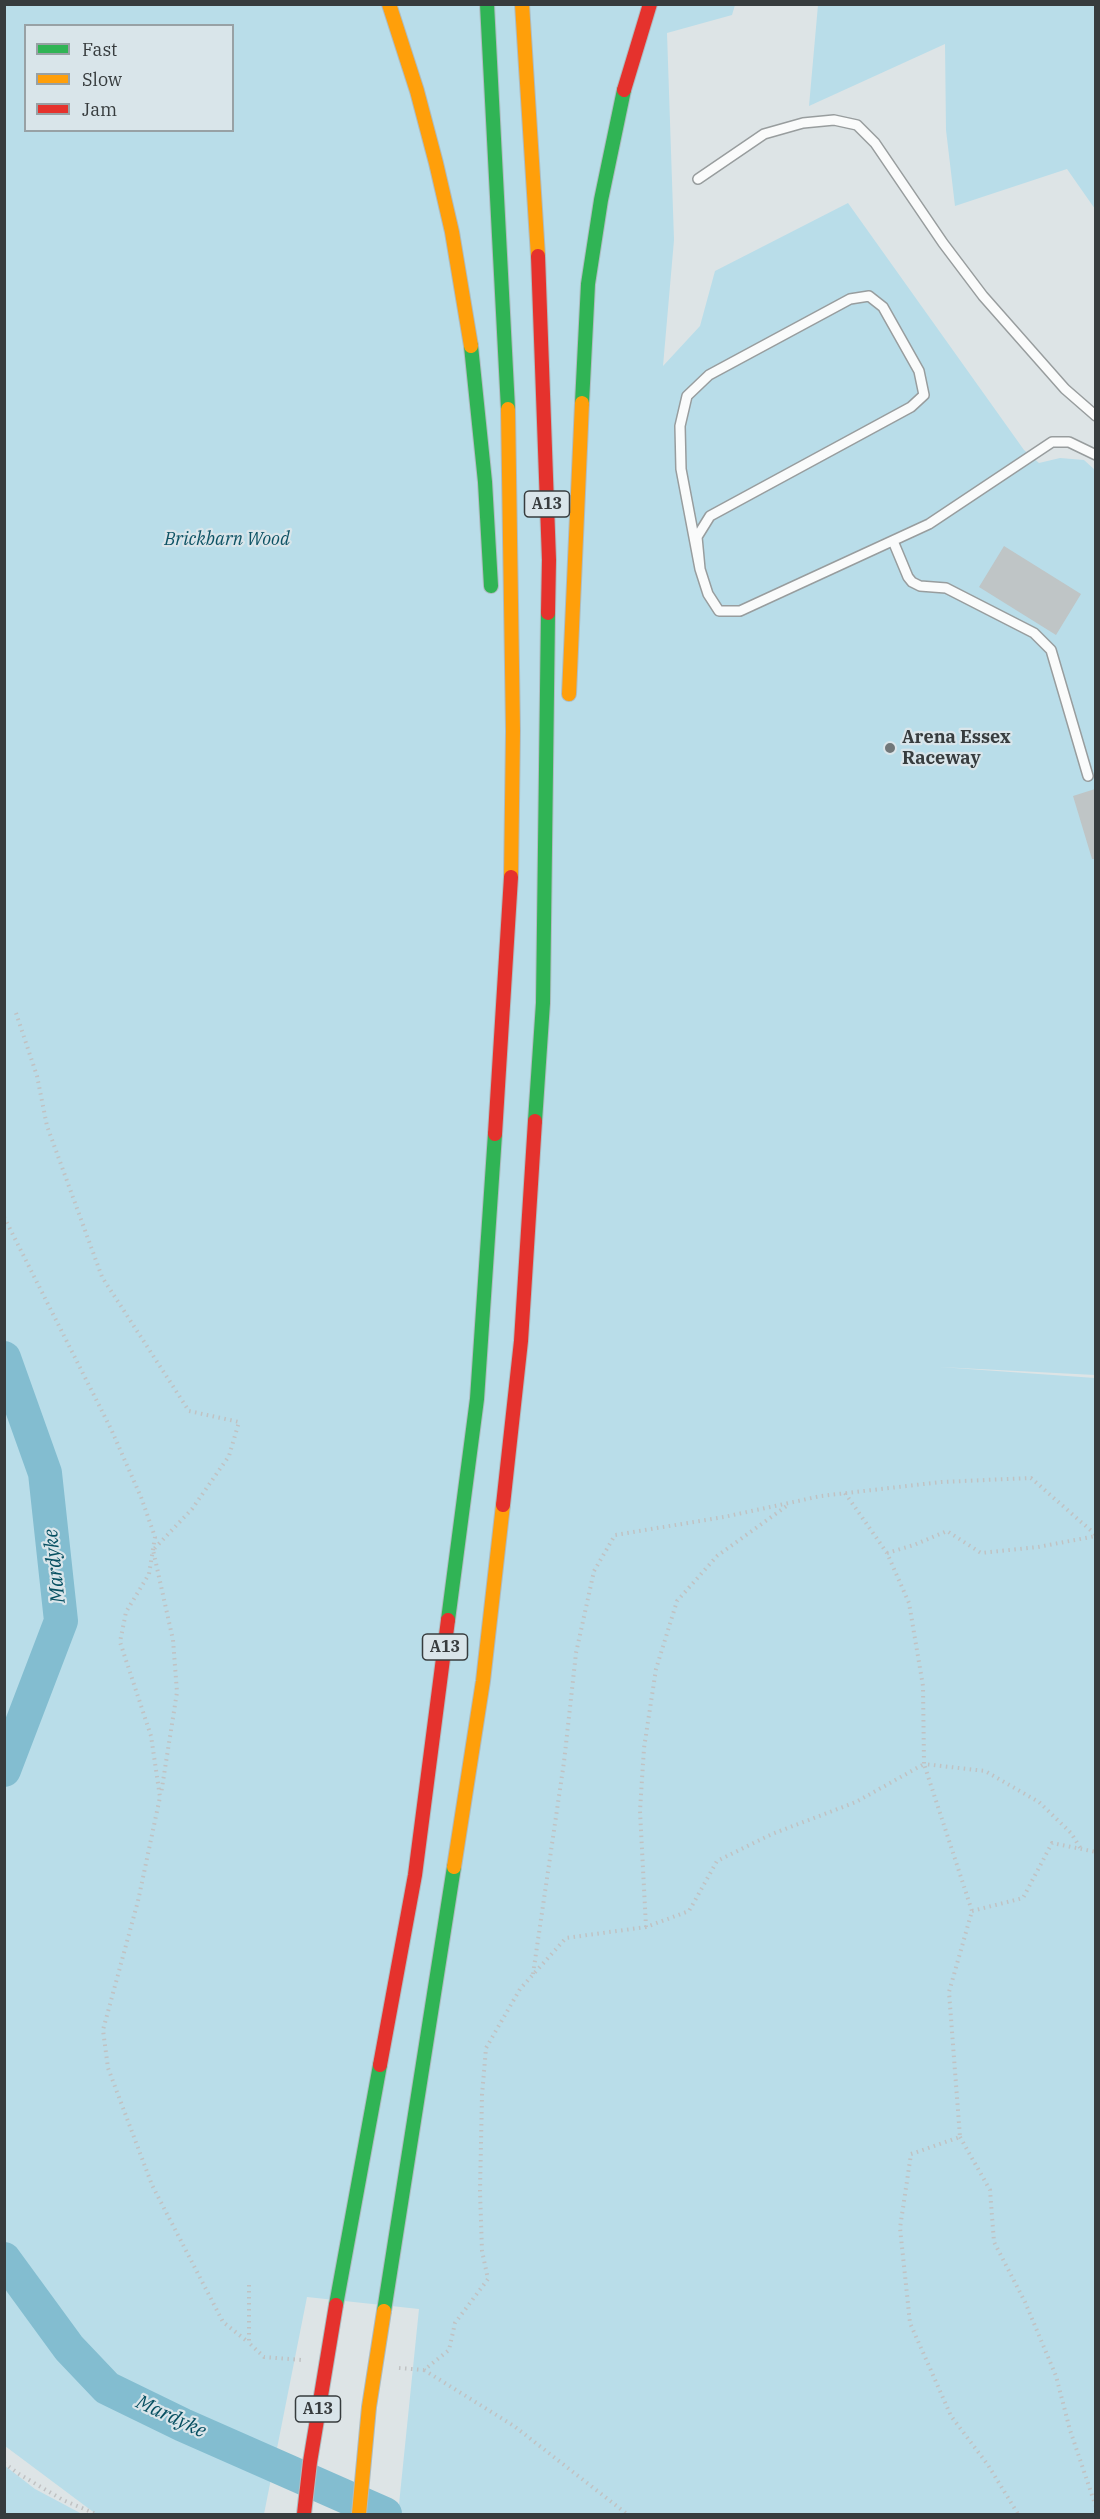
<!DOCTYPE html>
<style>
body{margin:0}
#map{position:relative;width:1100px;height:2519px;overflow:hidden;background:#dde4e6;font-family:"IBM Plex Serif",serif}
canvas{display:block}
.frame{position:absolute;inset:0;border:6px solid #373c3e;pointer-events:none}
.legend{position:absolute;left:24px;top:24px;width:210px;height:108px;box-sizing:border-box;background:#d9e5ea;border:2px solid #98a1a5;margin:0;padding:8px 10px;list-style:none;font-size:18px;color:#373c3e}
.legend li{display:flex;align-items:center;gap:12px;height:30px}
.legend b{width:30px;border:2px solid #98a1a5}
</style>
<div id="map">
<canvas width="1100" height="2519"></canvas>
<div class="frame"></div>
<ul class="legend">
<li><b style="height:8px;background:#30b455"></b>Fast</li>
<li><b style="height:8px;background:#ff9f0a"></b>Slow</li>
<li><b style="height:8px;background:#e5322d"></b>Jam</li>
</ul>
</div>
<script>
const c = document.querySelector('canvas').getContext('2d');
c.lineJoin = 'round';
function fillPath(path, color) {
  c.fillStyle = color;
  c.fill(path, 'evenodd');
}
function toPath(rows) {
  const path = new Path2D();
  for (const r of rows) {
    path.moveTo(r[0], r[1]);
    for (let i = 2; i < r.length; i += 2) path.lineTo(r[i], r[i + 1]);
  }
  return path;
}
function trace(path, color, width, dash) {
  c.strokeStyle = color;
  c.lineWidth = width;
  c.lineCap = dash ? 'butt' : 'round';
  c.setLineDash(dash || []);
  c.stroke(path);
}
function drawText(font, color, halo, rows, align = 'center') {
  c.font = font + ' "IBM Plex Serif",serif';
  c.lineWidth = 4.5;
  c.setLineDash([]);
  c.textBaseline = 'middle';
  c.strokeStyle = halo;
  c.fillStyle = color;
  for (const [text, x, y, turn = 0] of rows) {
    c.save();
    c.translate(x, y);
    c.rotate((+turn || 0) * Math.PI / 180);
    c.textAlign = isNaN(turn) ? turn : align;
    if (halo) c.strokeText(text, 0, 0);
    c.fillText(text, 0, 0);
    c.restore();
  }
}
fillPath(toPath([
 [4,5,735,5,732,15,667,33,674,240,663,366,700,326,715,271,848,203,1024,450,1039,463,1060,458,1084,460,1095,470,1095,1375,940,1367,1095,1378,1095,2514,398,2514,419,2309,307,2297,264,2514,96,2514,5,2446],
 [26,26,232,26,232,130,26,130],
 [818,5,1095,5,1095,209,1067,169,955,206,946,130,945,44,809,106],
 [4,2465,35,2489,82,2514,5,2514]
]), '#b9dde9');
trace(toPath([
 [4,1358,45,1473,61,1621,4,1770],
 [4,2259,69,2348,107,2388,183,2425,385,2514]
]), '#83bdd0', 34);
fillPath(toPath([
 [1004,546,1081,594,1056,635,979,587],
 [1095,789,1095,859,1092,859,1073,796]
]), '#bfc5c6');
const lane = toPath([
 [698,179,764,134,803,123,834,120,857,125,875,143,943,243,983,296,1065,389,1096,416],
 [893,541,908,577,912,582,920,586,946,588,1034,633,1051,650,1088,776],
 [700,569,681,469,680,426,687,396,709,375,850,299,869,296,883,307,919,371,924,395,911,407,710,516,697,537,700,569,708,594,719,611,740,611,929,524,1052,442,1069,442,1096,455]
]);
const fast = toPath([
 [487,4,508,409],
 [471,346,485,482,491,586],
 [582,403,588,284,601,200,624,90],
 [535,1121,543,1003,548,613],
 [448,1620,477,1399,495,1134],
 [336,2305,380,2065],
 [384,2311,454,1867]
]);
const slow = toPath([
 [389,4,417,91,436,163,452,232,471,346],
 [522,4,538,256],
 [508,409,513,731,511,877],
 [569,694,582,403],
 [454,1867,483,1681,503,1505]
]);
const jam = toPath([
 [624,90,650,4],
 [538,256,549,560,548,613],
 [495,1134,511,877],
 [503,1505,521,1341,535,1121],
 [380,2065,415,1875,448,1620]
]);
trace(lane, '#989d9e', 12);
trace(fast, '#aebcc1', 16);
trace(slow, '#aebcc1', 16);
trace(jam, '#aebcc1', 16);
trace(toPath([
 [16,1013,37,1076,47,1126,102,1277,189,1411,239,1422,229,1456,192,1509,153,1550,173,1640,177,1692,161,1794],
 [4,1217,111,1429,141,1497,155,1537,149,1574,126,1612,120,1642,151,1736,160,1797,138,1901,103,2030,108,2068,152,2185,223,2322,248,2342],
 [845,1493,887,1553,909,1603,923,1686,924,1764,985,1771,1039,1802,1071,1833,1081,1849],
 [887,1553,914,1545,947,1531,981,1553,1038,1547,1096,1536],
 [972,1911,1023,1898,1052,1843,1096,1852],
 [646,1927,640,1811,644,1748,656,1669,677,1601,717,1556,788,1505],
 [533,1974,564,1762,576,1653,594,1571,615,1535,724,1517,821,1496,941,1482,1031,1478,1096,1535],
 [960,2137,990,2190,994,2242,1025,2302,1056,2376,1070,2430,1096,2507],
 [249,2285,249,2343,264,2357,302,2360],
 [399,2368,424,2370,449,2350,455,2323,488,2279,482,2251,480,2191,482,2095,486,2048,520,1989,566,1938,646,1927,689,1911,717,1861,772,1834,856,1802,924,1764,972,1911,949,1992,960,2137,911,2154,900,2228,910,2323,951,2416,988,2465,1018,2514],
 [424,2370,514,2426,627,2514],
 [4,2463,19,2474,63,2500,96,2514]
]), '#c0c2c3', 4, [1.5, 4.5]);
trace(lane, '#fafbfb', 9);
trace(fast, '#30b455', 14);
trace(slow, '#ff9f0a', 14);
trace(jam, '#e5322d', 14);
const slowBridge = toPath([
 [359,2514,369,2407,384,2311]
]);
const jamBridge = toPath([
 [304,2514,310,2462,336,2305]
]);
trace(slowBridge, '#aebcc1', 16, []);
trace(jamBridge, '#aebcc1', 16, []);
trace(slowBridge, '#ff9f0a', 14);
trace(jamBridge, '#e5322d', 14);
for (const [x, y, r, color] of [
 [890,748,6,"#717779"]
]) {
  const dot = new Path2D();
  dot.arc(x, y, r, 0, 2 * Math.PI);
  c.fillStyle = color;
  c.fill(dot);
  trace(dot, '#d9e5ea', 2);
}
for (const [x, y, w] of [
 [547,504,45],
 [445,1647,45],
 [318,2409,45]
]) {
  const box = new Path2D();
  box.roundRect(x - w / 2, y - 13, w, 26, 4.5);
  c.fillStyle = '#d9e5ea';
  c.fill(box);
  trace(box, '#373c3e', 1.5);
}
drawText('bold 16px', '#373c3e', null, [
 ["A13",547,504],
 ["A13",445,1647],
 ["A13",318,2409]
]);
drawText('italic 18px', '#0e5365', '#d9e5ea', [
 ["Brickbarn Wood",227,540]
]);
drawText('bold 18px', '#373c3e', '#d9e5ea', [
 ["Arena Essex",902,738],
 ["Raceway",902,759]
], 'left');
drawText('italic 20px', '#064f61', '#d9e5ea', [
 ["Mardyke",55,1566,-96],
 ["Mardyke",171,2417,25]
]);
</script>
